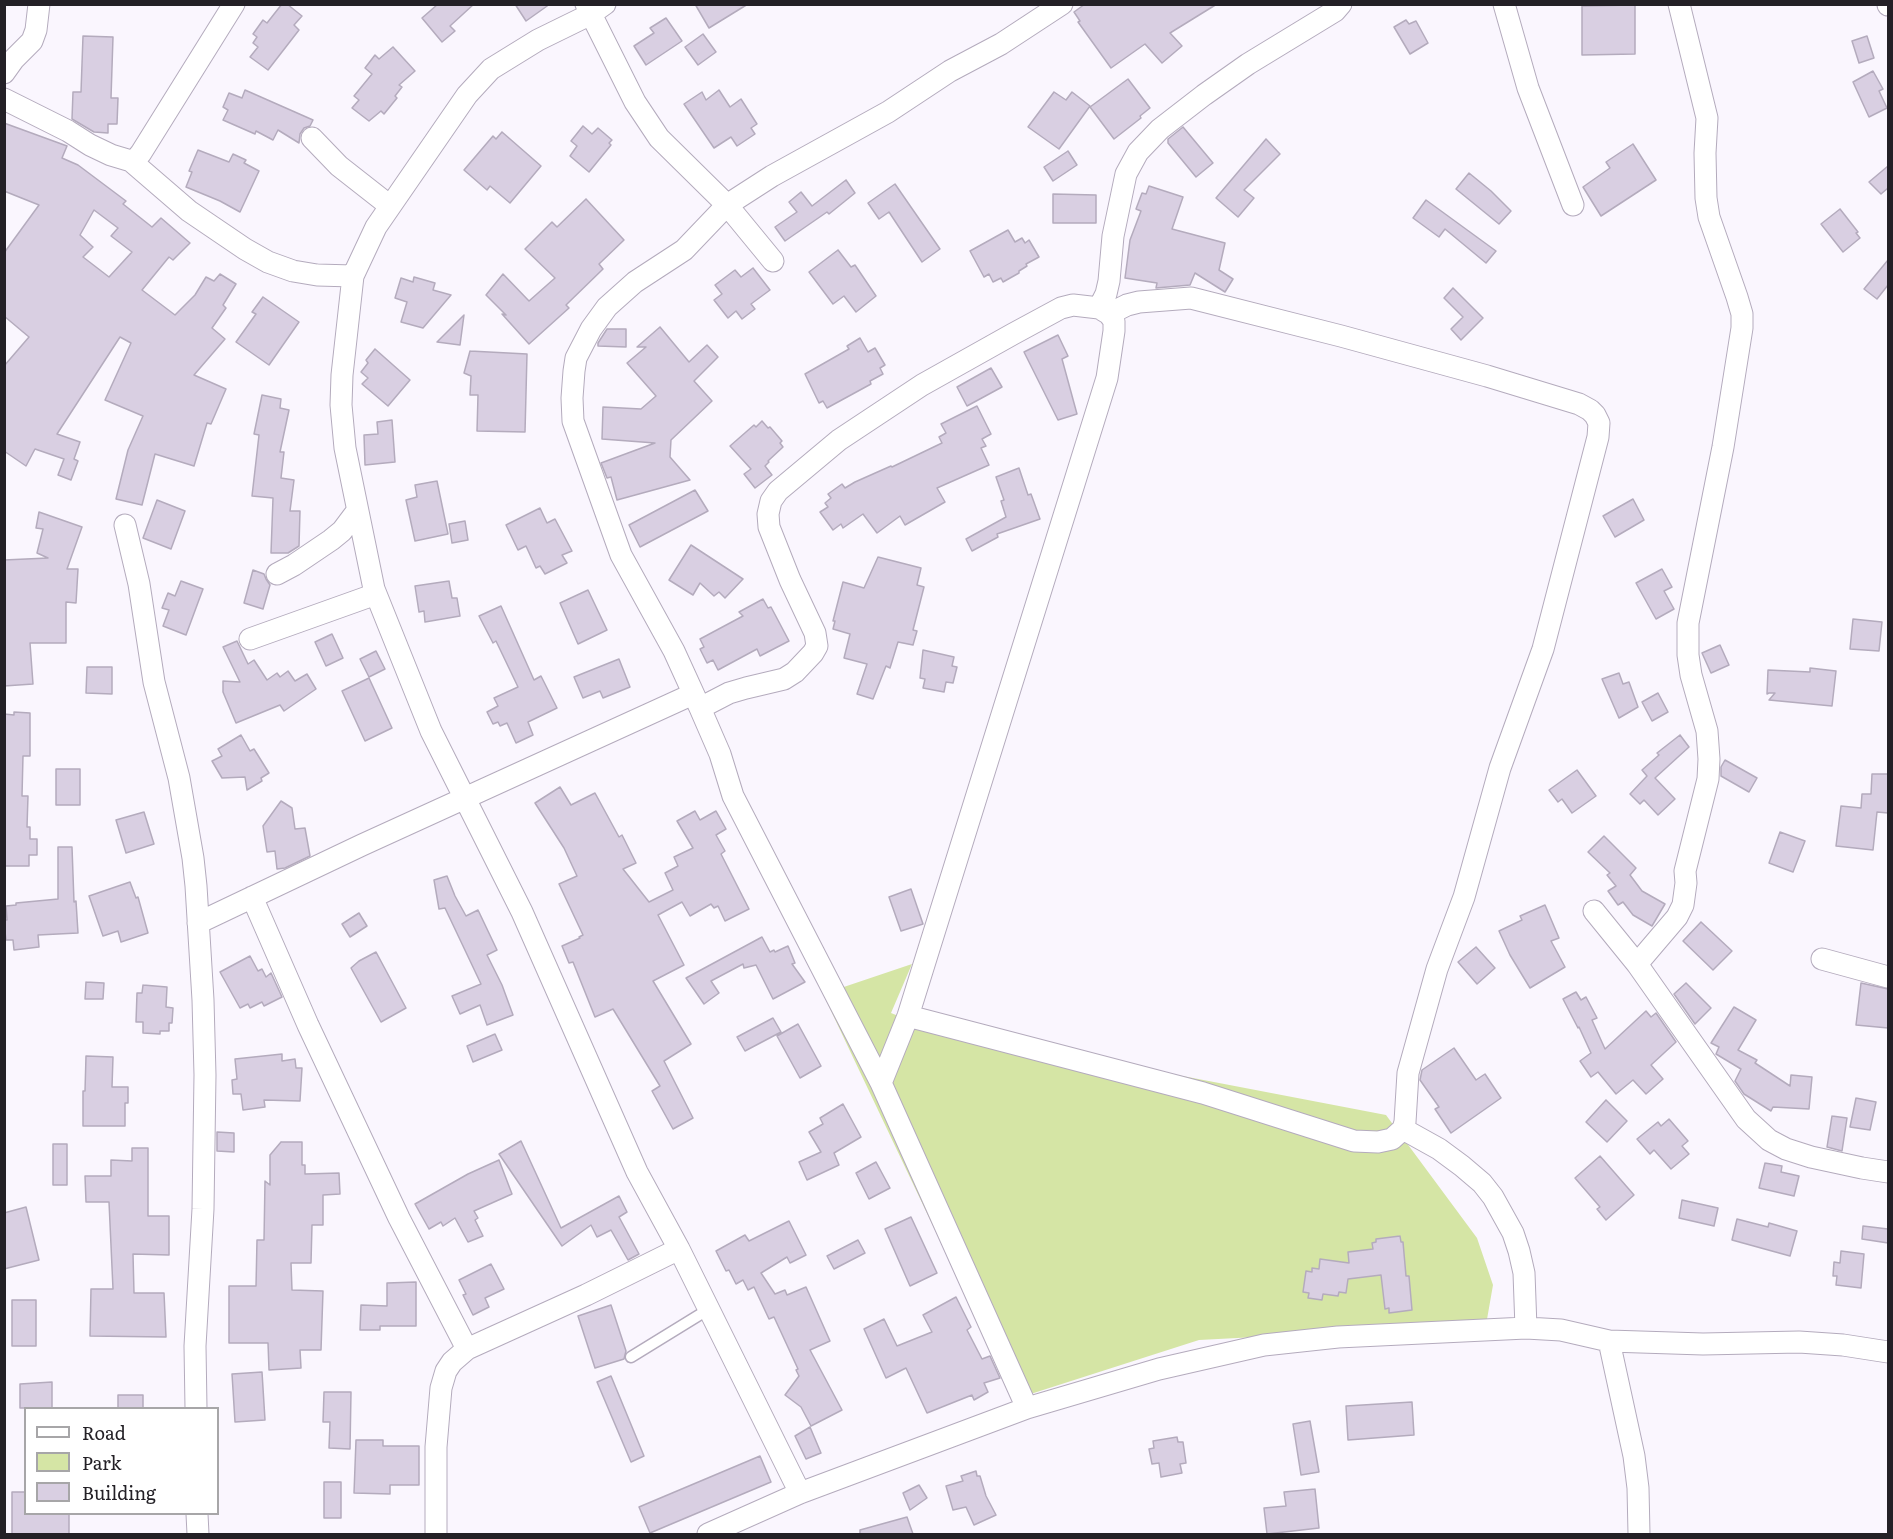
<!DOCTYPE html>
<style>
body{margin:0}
#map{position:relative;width:1893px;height:1539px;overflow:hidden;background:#faf6fe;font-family:Literata,serif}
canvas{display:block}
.frame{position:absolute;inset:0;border:6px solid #232026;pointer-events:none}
.legend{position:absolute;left:24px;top:1407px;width:195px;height:108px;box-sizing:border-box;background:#fff;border:2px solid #a7a6a8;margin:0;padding:8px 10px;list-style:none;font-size:18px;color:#232026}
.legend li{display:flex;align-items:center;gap:12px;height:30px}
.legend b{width:30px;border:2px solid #a7a6a8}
</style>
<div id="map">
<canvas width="1893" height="1539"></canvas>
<div class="frame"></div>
<ul class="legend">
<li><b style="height:8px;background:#fff"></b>Road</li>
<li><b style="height:16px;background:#d5e5a5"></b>Park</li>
<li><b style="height:16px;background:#d9cfe2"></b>Building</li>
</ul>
</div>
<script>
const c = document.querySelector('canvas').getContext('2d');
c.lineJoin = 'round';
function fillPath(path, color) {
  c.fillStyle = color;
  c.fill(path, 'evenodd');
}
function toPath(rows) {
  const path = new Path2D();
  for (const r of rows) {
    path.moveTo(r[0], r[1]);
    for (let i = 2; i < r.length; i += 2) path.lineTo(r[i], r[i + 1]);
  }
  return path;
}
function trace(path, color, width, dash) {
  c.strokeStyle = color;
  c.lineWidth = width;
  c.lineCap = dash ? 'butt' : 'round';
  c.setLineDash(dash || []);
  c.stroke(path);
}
fillPath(toPath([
 [912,964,891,1013,906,1019,1099,1060,1386,1115,1477,1238,1493,1285,1486,1325,1199,1340,1015,1399,823,994]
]), '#d5e5a5');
const building = toPath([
 [282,4,287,4,302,16,294,25,299,30,268,70,250,57,258,47,253,43,257,37,253,34,263,20,267,23,282,4],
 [438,4,474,4,450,26,455,31,442,42,422,18,438,4],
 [515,4,550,4,526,21,515,4],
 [695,4,748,4,709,28,695,4],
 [1085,4,1217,4,1170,33,1182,46,1162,63,1145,44,1111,68,1078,22,1080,21,1074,12,1085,4],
 [1635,5,1635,54,1582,55,1582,6,1635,5],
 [666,18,682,41,646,65,634,46,654,33,650,28,666,18],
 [1406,20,1409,24,1416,21,1428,43,1410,54,1394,27,1406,20],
 [703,34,716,52,698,65,685,47,703,34],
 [83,36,113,37,111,98,118,98,117,124,108,124,108,133,94,132,72,119,73,92,81,92,83,36],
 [1867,36,1874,58,1859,63,1852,41,1867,36],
 [393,47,415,71,399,85,402,87,395,96,397,98,384,114,381,111,369,121,352,108,359,100,354,96,372,74,365,68,375,55,379,59,393,47],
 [1873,71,1883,89,1879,91,1887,108,1869,117,1853,82,1873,71],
 [1128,79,1150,108,1140,116,1141,118,1114,139,1090,107,1128,79],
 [245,90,313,120,310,126,304,128,300,134,299,143,278,130,273,140,256,131,255,134,223,120,228,110,223,107,229,93,242,98,245,90],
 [719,90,730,107,741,99,757,124,751,128,755,134,737,146,731,137,714,148,684,104,702,92,706,100,719,90],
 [1054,92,1066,100,1072,92,1090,106,1059,149,1028,127,1054,92],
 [4,123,67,146,62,158,78,165,126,201,123,204,152,227,161,218,190,243,173,260,169,257,142,290,175,315,195,295,206,277,214,281,220,274,236,284,223,305,226,308,212,328,225,339,194,375,226,389,211,424,207,423,194,466,155,454,142,505,116,499,128,450,143,416,105,400,131,343,120,337,57,434,80,442,74,459,78,461,71,480,58,475,64,459,35,449,26,466,4,451,4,366,29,337,4,316,4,253,39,205,4,191,4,123],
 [94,210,118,228,111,236,132,252,109,277,83,257,93,247,80,235,94,210],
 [583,126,592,134,598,128,612,140,609,143,611,145,589,172,570,156,577,146,571,141,583,126],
 [1183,127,1213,163,1196,177,1168,143,1168,139,1183,127],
 [502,132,541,166,510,203,490,186,487,190,464,170,493,136,496,139,502,132],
 [1266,139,1280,154,1244,190,1254,198,1238,217,1216,198,1266,139],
 [1633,144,1656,180,1601,216,1583,187,1610,168,1606,162,1633,144],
 [198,150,229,162,233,154,246,160,244,163,259,171,240,212,220,201,186,187,192,172,189,171,198,150],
 [1068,151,1077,165,1053,181,1044,167,1068,151],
 [1888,166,1888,188,1881,194,1869,182,1888,166],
 [1469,173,1491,191,1511,211,1499,224,1456,189,1469,173],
 [846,180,855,193,829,214,827,212,785,241,775,227,797,212,789,202,801,192,812,206,846,180],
 [895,184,940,249,922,262,889,212,879,219,868,203,895,184],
 [1149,186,1183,197,1172,229,1225,243,1219,270,1233,279,1225,292,1195,273,1190,285,1156,288,1157,283,1125,278,1130,240,1141,211,1136,209,1142,193,1146,194,1149,186],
 [1053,194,1096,195,1096,223,1053,223,1053,194],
 [586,199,624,240,599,264,603,269,566,305,569,308,529,344,502,314,506,315,486,295,503,274,529,301,555,278,525,249,552,222,557,227,586,199],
 [1426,200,1496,251,1486,263,1445,229,1439,237,1413,218,1426,200],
 [1840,209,1858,232,1856,233,1860,238,1843,252,1821,224,1840,209],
 [1008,230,1015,242,1022,238,1025,243,1029,240,1039,257,1026,264,1027,266,1019,271,1019,273,1003,282,1001,278,993,282,989,274,984,277,970,251,1008,230],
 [838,250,851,267,855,265,876,296,856,312,844,296,833,304,809,272,838,250],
 [1888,260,1888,285,1877,299,1864,289,1888,260],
 [753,268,770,290,751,304,755,309,742,319,736,311,728,318,714,300,722,294,715,285,735,270,741,277,753,268],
 [414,277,435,283,433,290,451,295,423,328,401,322,407,302,395,298,401,278,413,282,414,277],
 [1453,288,1483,318,1461,340,1451,329,1463,317,1444,298,1453,288],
 [263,297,299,322,269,365,236,342,256,314,252,312,263,297],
 [464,315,460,345,437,342,464,315],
 [660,327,689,362,707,345,718,357,694,381,712,401,671,440,670,457,690,480,617,500,611,477,607,478,601,463,655,443,602,439,603,407,641,409,656,396,627,363,646,347,637,347,660,327],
 [607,329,626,329,626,347,598,346,598,343,607,329],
 [1058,335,1068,356,1062,359,1077,414,1058,420,1024,352,1058,335],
 [860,338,868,352,875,348,885,365,880,368,883,374,870,381,871,384,827,408,823,401,819,403,805,374,849,349,847,346,860,338],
 [375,349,410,380,388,406,362,384,368,378,361,372,368,363,366,360,375,349],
 [470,351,527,354,525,432,477,431,478,395,470,395,471,376,464,373,470,351],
 [991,368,1002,387,967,406,957,387,991,368],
 [262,395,281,399,280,408,289,410,280,452,284,452,281,478,294,480,290,511,300,511,299,546,288,553,271,553,273,498,252,496,259,435,254,434,262,395],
 [977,406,991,434,982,439,986,446,981,448,989,465,937,488,945,502,905,525,900,516,877,533,863,514,843,528,841,524,833,530,820,512,828,507,825,503,831,498,828,494,842,484,845,488,855,482,891,466,892,467,942,443,939,437,946,433,941,424,977,406],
 [392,420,395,462,365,465,364,435,378,434,377,422,392,420],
 [762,421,768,428,770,427,782,441,780,443,783,447,768,461,769,462,765,466,772,475,755,488,744,474,751,469,730,446,754,425,756,427,762,421],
 [1019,468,1028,495,1031,494,1040,519,997,534,998,537,972,551,966,539,1006,517,1001,501,1004,500,996,477,1019,468],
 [437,481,448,534,415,541,406,500,417,497,415,485,437,481],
 [695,490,708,511,640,547,629,525,695,490],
 [1633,499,1644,520,1615,537,1603,516,1633,499],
 [157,500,185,511,171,549,143,538,157,500],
 [540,508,547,523,555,519,572,551,562,555,567,563,545,574,540,566,536,568,526,546,518,550,506,525,540,508],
 [39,512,82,527,67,569,78,569,76,603,66,602,66,643,30,643,33,684,4,686,4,560,48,558,37,553,43,529,36,528,39,512],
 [465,521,468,540,452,543,449,524,465,521],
 [691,545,743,579,725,598,719,592,714,596,700,583,693,595,669,580,691,545],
 [878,557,921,568,917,585,924,587,913,630,917,631,913,645,898,642,890,668,886,666,873,699,857,694,867,664,844,658,850,634,833,629,835,621,833,621,843,582,864,588,878,557],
 [1662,569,1672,587,1664,591,1674,609,1656,619,1636,583,1662,569],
 [253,570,264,574,266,579,270,585,263,609,244,603,253,570],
 [181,581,203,589,186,635,163,626,169,610,162,608,168,593,175,596,181,581],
 [449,581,452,598,457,598,460,616,425,622,424,611,419,612,415,586,449,581],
 [588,590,607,630,578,644,560,603,588,590],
 [763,599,768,608,771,607,789,641,760,656,757,649,718,670,713,660,707,663,700,649,704,647,700,639,743,616,739,612,763,599],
 [501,606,534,680,541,676,557,708,528,722,533,735,516,743,507,723,500,726,498,722,493,724,487,712,498,706,494,698,518,687,496,641,493,643,479,616,501,606],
 [1853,619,1882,622,1879,651,1850,649,1853,619],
 [332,634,343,658,326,666,315,642,332,634],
 [237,641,248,664,254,660,267,680,277,673,280,677,288,671,295,681,307,674,316,689,284,711,280,705,236,723,223,692,223,681,240,682,223,647,237,641],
 [1720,645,1729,665,1711,673,1702,653,1720,645],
 [923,650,954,657,952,666,957,667,953,683,946,682,944,692,923,688,925,679,920,678,923,650],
 [376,651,385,669,369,677,360,659,376,651],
 [619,659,630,687,603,698,600,691,583,698,574,677,619,659],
 [87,667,112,667,112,694,86,693,87,667],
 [1810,668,1836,671,1832,706,1769,700,1775,693,1769,693,1767,694,1768,670,1810,672,1810,668],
 [1619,673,1623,684,1629,682,1638,707,1619,718,1602,679,1619,673],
 [369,678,392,728,365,741,342,691,369,678],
 [1658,693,1668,712,1652,721,1642,702,1658,693],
 [14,712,30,713,30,756,23,756,22,796,28,796,27,827,30,827,30,839,37,839,37,855,29,855,29,866,4,866,4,714,14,715,14,712],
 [241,735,250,751,254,749,269,773,261,778,262,781,247,790,245,777,222,778,212,761,222,756,218,749,241,735],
 [1680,735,1689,747,1655,778,1675,799,1658,815,1644,800,1640,804,1630,794,1647,776,1642,770,1659,755,1657,753,1680,735],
 [1725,760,1757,778,1749,792,1721,776,1721,767,1725,760],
 [56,769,80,769,80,805,56,805,56,769],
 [1577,770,1596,796,1572,813,1562,799,1558,802,1549,790,1577,770],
 [1872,774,1888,774,1888,813,1877,812,1873,850,1836,846,1841,806,1861,808,1862,794,1871,794,1872,774],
 [560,787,571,805,595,793,619,837,622,835,636,863,623,869,649,902,673,890,665,873,678,866,674,857,693,848,677,821,695,811,700,820,716,811,726,829,716,835,725,851,721,854,749,909,725,921,718,906,714,908,711,904,690,916,682,902,658,915,684,965,653,981,691,1044,664,1061,693,1118,673,1129,652,1091,660,1086,613,1009,595,1017,573,962,569,963,562,946,580,938,579,937,583,935,559,884,577,876,564,848,535,803,560,787],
 [281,801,292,808,295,829,305,828,310,856,285,868,277,869,275,851,267,852,263,826,281,801],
 [144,812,154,844,126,853,116,820,144,812],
 [1780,832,1805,841,1793,872,1769,863,1780,832],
 [1604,836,1636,868,1630,875,1642,891,1665,904,1652,926,1633,915,1623,902,1618,905,1608,891,1616,886,1607,875,1610,873,1588,852,1604,836],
 [58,847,72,847,74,902,76,901,78,933,38,935,39,947,14,950,13,940,6,940,4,923,4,920,7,920,6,906,16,905,16,903,58,899,58,847],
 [447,876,455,896,466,916,478,910,497,950,487,955,502,985,513,1015,487,1025,480,1005,460,1014,452,996,481,984,445,908,439,909,434,880,447,876],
 [130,882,136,898,138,897,148,933,121,942,118,931,103,936,89,896,130,882],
 [911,889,923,924,901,931,889,897,911,889],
 [1545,905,1559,938,1551,941,1565,967,1530,988,1510,955,1499,931,1522,920,1520,916,1545,905],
 [359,913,367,926,350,937,342,924,359,913],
 [1701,922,1732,951,1713,970,1683,941,1701,922],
 [762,937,770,952,774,950,775,952,788,946,795,963,792,964,805,982,773,999,756,965,744,968,743,964,711,981,719,993,704,1004,686,978,762,937],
 [1476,947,1495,968,1477,984,1458,962,1476,947],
 [376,952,406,1008,381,1022,351,968,359,961,376,952],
 [250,956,258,971,262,969,266,977,271,973,282,997,264,1006,262,1002,250,1008,248,1004,240,1008,220,972,250,956],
 [86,982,104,983,103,999,85,999,86,982],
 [1686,983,1711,1008,1695,1024,1674,994,1686,983],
 [1861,983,1888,989,1888,1028,1856,1025,1861,983],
 [143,985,167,987,166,1007,173,1008,172,1023,169,1023,169,1031,160,1031,160,1034,143,1033,143,1022,136,1022,137,993,142,993,143,985],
 [1576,992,1581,1000,1586,997,1597,1018,1592,1020,1605,1049,1646,1011,1651,1017,1656,1013,1676,1042,1651,1065,1663,1079,1646,1094,1633,1080,1616,1094,1598,1072,1591,1077,1580,1061,1591,1053,1579,1027,1578,1028,1563,999,1576,992],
 [1734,1007,1756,1020,1738,1050,1757,1060,1755,1063,1790,1086,1791,1075,1812,1077,1809,1109,1773,1107,1771,1111,1744,1094,1735,1081,1741,1069,1716,1054,1719,1047,1711,1043,1734,1007],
 [773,1018,781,1032,745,1051,737,1037,773,1018],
 [798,1024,821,1066,800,1078,777,1036,798,1024],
 [495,1034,502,1050,473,1062,467,1046,495,1034],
 [1454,1048,1476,1080,1485,1074,1501,1098,1451,1133,1435,1109,1439,1107,1420,1080,1422,1070,1454,1048],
 [282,1054,282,1061,295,1059,296,1068,302,1068,300,1101,264,1100,265,1107,243,1110,241,1094,233,1094,232,1080,237,1079,235,1059,282,1054],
 [86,1056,113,1057,112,1087,128,1087,128,1103,125,1103,125,1126,83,1126,83,1091,85,1091,86,1056],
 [1856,1098,1876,1102,1870,1130,1850,1127,1856,1098],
 [1606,1100,1627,1121,1607,1142,1586,1122,1606,1100],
 [843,1104,861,1137,834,1153,839,1165,807,1180,799,1162,821,1152,809,1132,823,1124,820,1118,843,1104],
 [1832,1116,1847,1118,1842,1151,1827,1147,1832,1116],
 [1669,1119,1688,1141,1682,1146,1689,1154,1671,1169,1654,1150,1650,1154,1637,1139,1658,1122,1661,1126,1669,1119],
 [217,1132,234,1133,234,1152,217,1151,217,1132],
 [521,1141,561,1228,619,1196,627,1212,619,1217,639,1254,628,1260,611,1230,597,1237,591,1225,562,1246,499,1154,521,1141],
 [281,1142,302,1142,302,1165,305,1165,305,1174,339,1173,340,1194,323,1195,323,1225,312,1225,311,1263,291,1263,292,1290,323,1291,321,1350,300,1350,301,1368,269,1370,268,1343,229,1343,229,1286,256,1286,257,1240,264,1240,265,1181,270,1185,270,1155,281,1142],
 [53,1144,67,1144,67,1185,53,1185,53,1144],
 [132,1148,148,1148,148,1216,169,1216,169,1255,133,1254,134,1293,164,1293,166,1337,90,1336,91,1289,113,1289,109,1202,86,1202,85,1176,111,1176,111,1160,132,1161,132,1148],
 [1600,1156,1634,1195,1606,1220,1597,1209,1600,1207,1575,1178,1600,1156],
 [499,1160,512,1194,474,1211,478,1218,475,1220,483,1236,468,1242,455,1218,443,1226,441,1222,429,1229,415,1204,468,1174,499,1160],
 [876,1162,890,1188,869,1199,856,1173,876,1162],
 [1765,1163,1782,1166,1781,1172,1799,1176,1794,1196,1759,1188,1765,1163],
 [1682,1200,1718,1208,1714,1226,1679,1218,1682,1200],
 [26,1207,39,1260,4,1269,4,1213,26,1207],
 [911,1217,937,1273,910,1286,885,1229,911,1217],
 [1737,1219,1768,1227,1769,1223,1797,1231,1790,1256,1732,1240,1737,1219],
 [789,1221,806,1255,790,1263,787,1257,761,1273,775,1294,785,1290,787,1295,806,1287,830,1341,810,1350,842,1410,811,1426,801,1407,785,1395,799,1376,796,1370,798,1369,774,1317,769,1319,754,1287,748,1290,743,1280,736,1284,729,1270,726,1271,716,1251,745,1235,749,1241,789,1221],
 [1863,1226,1888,1229,1888,1243,1862,1239,1863,1226],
 [1400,1236,1401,1242,1403,1242,1406,1276,1409,1276,1412,1310,1389,1313,1389,1308,1385,1309,1381,1275,1348,1279,1346,1293,1339,1292,1338,1296,1323,1294,1322,1300,1308,1298,1309,1293,1303,1292,1306,1271,1312,1272,1312,1268,1319,1269,1320,1259,1349,1263,1348,1252,1373,1249,1372,1243,1376,1242,1376,1239,1400,1236],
 [858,1240,865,1253,834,1269,827,1256,858,1240],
 [1841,1251,1864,1254,1861,1288,1836,1285,1837,1276,1833,1276,1834,1262,1840,1263,1841,1251],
 [491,1264,504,1289,485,1298,489,1307,473,1315,463,1295,466,1294,459,1280,491,1264],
 [416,1282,416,1326,380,1326,380,1330,360,1330,361,1305,387,1306,387,1283,416,1282],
 [956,1297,971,1327,967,1330,982,1359,990,1356,1000,1378,984,1383,988,1392,974,1400,972,1395,927,1413,906,1368,886,1378,864,1329,884,1319,897,1346,932,1332,923,1315,956,1297],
 [12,1300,36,1300,36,1346,12,1346,12,1300],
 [611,1305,626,1351,624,1359,595,1368,578,1316,611,1305],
 [262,1372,265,1420,235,1422,232,1374,262,1372],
 [611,1376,644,1456,631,1462,597,1382,611,1376],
 [52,1382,52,1408,20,1408,20,1384,52,1382],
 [324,1392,351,1392,350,1449,329,1448,330,1422,323,1422,324,1392],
 [118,1395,143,1395,143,1408,118,1408,118,1395],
 [1412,1402,1414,1435,1348,1440,1346,1406,1412,1402],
 [1310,1421,1319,1472,1301,1475,1293,1424,1310,1421],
 [810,1427,821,1453,806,1459,795,1436,810,1427],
 [1177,1437,1178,1442,1183,1442,1186,1463,1180,1464,1182,1473,1161,1477,1159,1463,1152,1464,1149,1449,1154,1448,1153,1441,1177,1437],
 [356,1440,383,1440,383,1446,419,1446,419,1485,390,1485,390,1494,354,1493,356,1440],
 [760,1456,771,1482,650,1533,639,1507,760,1456],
 [976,1471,977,1476,980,1476,986,1496,996,1515,974,1525,966,1507,953,1510,946,1486,963,1481,961,1476,976,1471],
 [324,1482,341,1482,341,1518,324,1518,324,1482],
 [919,1485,927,1498,910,1510,903,1493,919,1485],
 [1315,1489,1319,1528,1267,1534,1264,1508,1286,1506,1284,1492,1315,1489],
 [12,1492,26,1492,26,1514,69,1514,69,1534,12,1534,12,1492],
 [907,1517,913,1534,860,1534,860,1530,907,1517]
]);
fillPath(building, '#d9cfe2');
trace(building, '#b4abbd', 1.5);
const lane = toPath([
 [631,1357,709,1309]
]);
const street = toPath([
 [586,4,635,102,659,138,727,205,773,261],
 [605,4,591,14,538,40,491,69,467,95,376,227,353,276,342,375,341,405,345,448,374,589,431,731,522,912,637,1172,679,1249,800,1493],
 [1504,4,1528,88,1573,205],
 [1888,4,1888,5],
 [4,73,14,59,32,41,36,30,39,4],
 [4,99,68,131,90,145,111,155,131,161,137,158,141,153,234,4],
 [312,138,339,166,390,206],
 [131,161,189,211,245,249,268,262,293,271,317,275,353,276],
 [1099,308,1106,294,1109,281,1113,236,1126,174,1138,152,1160,129,1204,95,1248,64,1335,11,1341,4],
 [125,525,139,584,154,682,179,778,193,858,196,886,203,1000,205,1075,203,1209,195,1346,196,1408],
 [277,574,294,565,331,540,342,531,357,511],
 [250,639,376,594],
 [700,708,729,693,746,688,784,679,795,672,813,653,817,646,815,633,790,580,769,527,768,514,771,501,778,491,839,440,922,385,1013,334,1061,308,1073,305,1099,308,1109,314,1114,321,1114,331,1107,378,908,1016,881,1083],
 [252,897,308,1025,399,1218,467,1349],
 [1594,911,1637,964,1746,1119,1769,1140,1786,1149,1811,1157,1862,1168,1888,1172],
 [198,923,362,845,693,694],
 [1822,959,1888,977],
 [1637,964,1677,917,1683,905,1686,883,1685,871,1708,779,1709,759,1707,731,1691,675,1688,655,1688,623,1723,447,1742,328,1742,314,1737,297,1709,217,1706,198,1705,153,1707,118,1679,4],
 [908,1016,1203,1093,1354,1141,1378,1142,1392,1139,1403,1129,1405,1122,1408,1073,1437,969,1464,897,1500,768,1543,649,1598,437,1599,423,1595,415,1590,410,1579,404,1487,376,1341,336,1191,298,1139,302,1127,305,1109,314],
 [1403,1129,1439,1149,1462,1166,1482,1183,1493,1197,1513,1233,1519,1251,1524,1273,1526,1328],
 [1609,1341,1634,1456,1638,1488,1639,1534],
 [1027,1408,881,1083,733,796,720,754,700,708,674,651,621,555,573,421,572,398,574,371,576,358,591,329,607,307,635,282,684,250,727,205,772,176,888,112,950,71,1001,44,1062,4],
 [197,1514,198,1534],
 [436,1534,436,1447,441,1388,446,1371,452,1362,467,1349,586,1295,679,1249],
 [708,1534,800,1493,1027,1408,1159,1369,1264,1345,1338,1337,1526,1328,1561,1330,1609,1341,1703,1344,1799,1342,1843,1345,1888,1352]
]);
trace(lane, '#b4abbd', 13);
trace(street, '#b4abbd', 23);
trace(lane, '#fff', 10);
trace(street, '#fff', 21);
</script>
